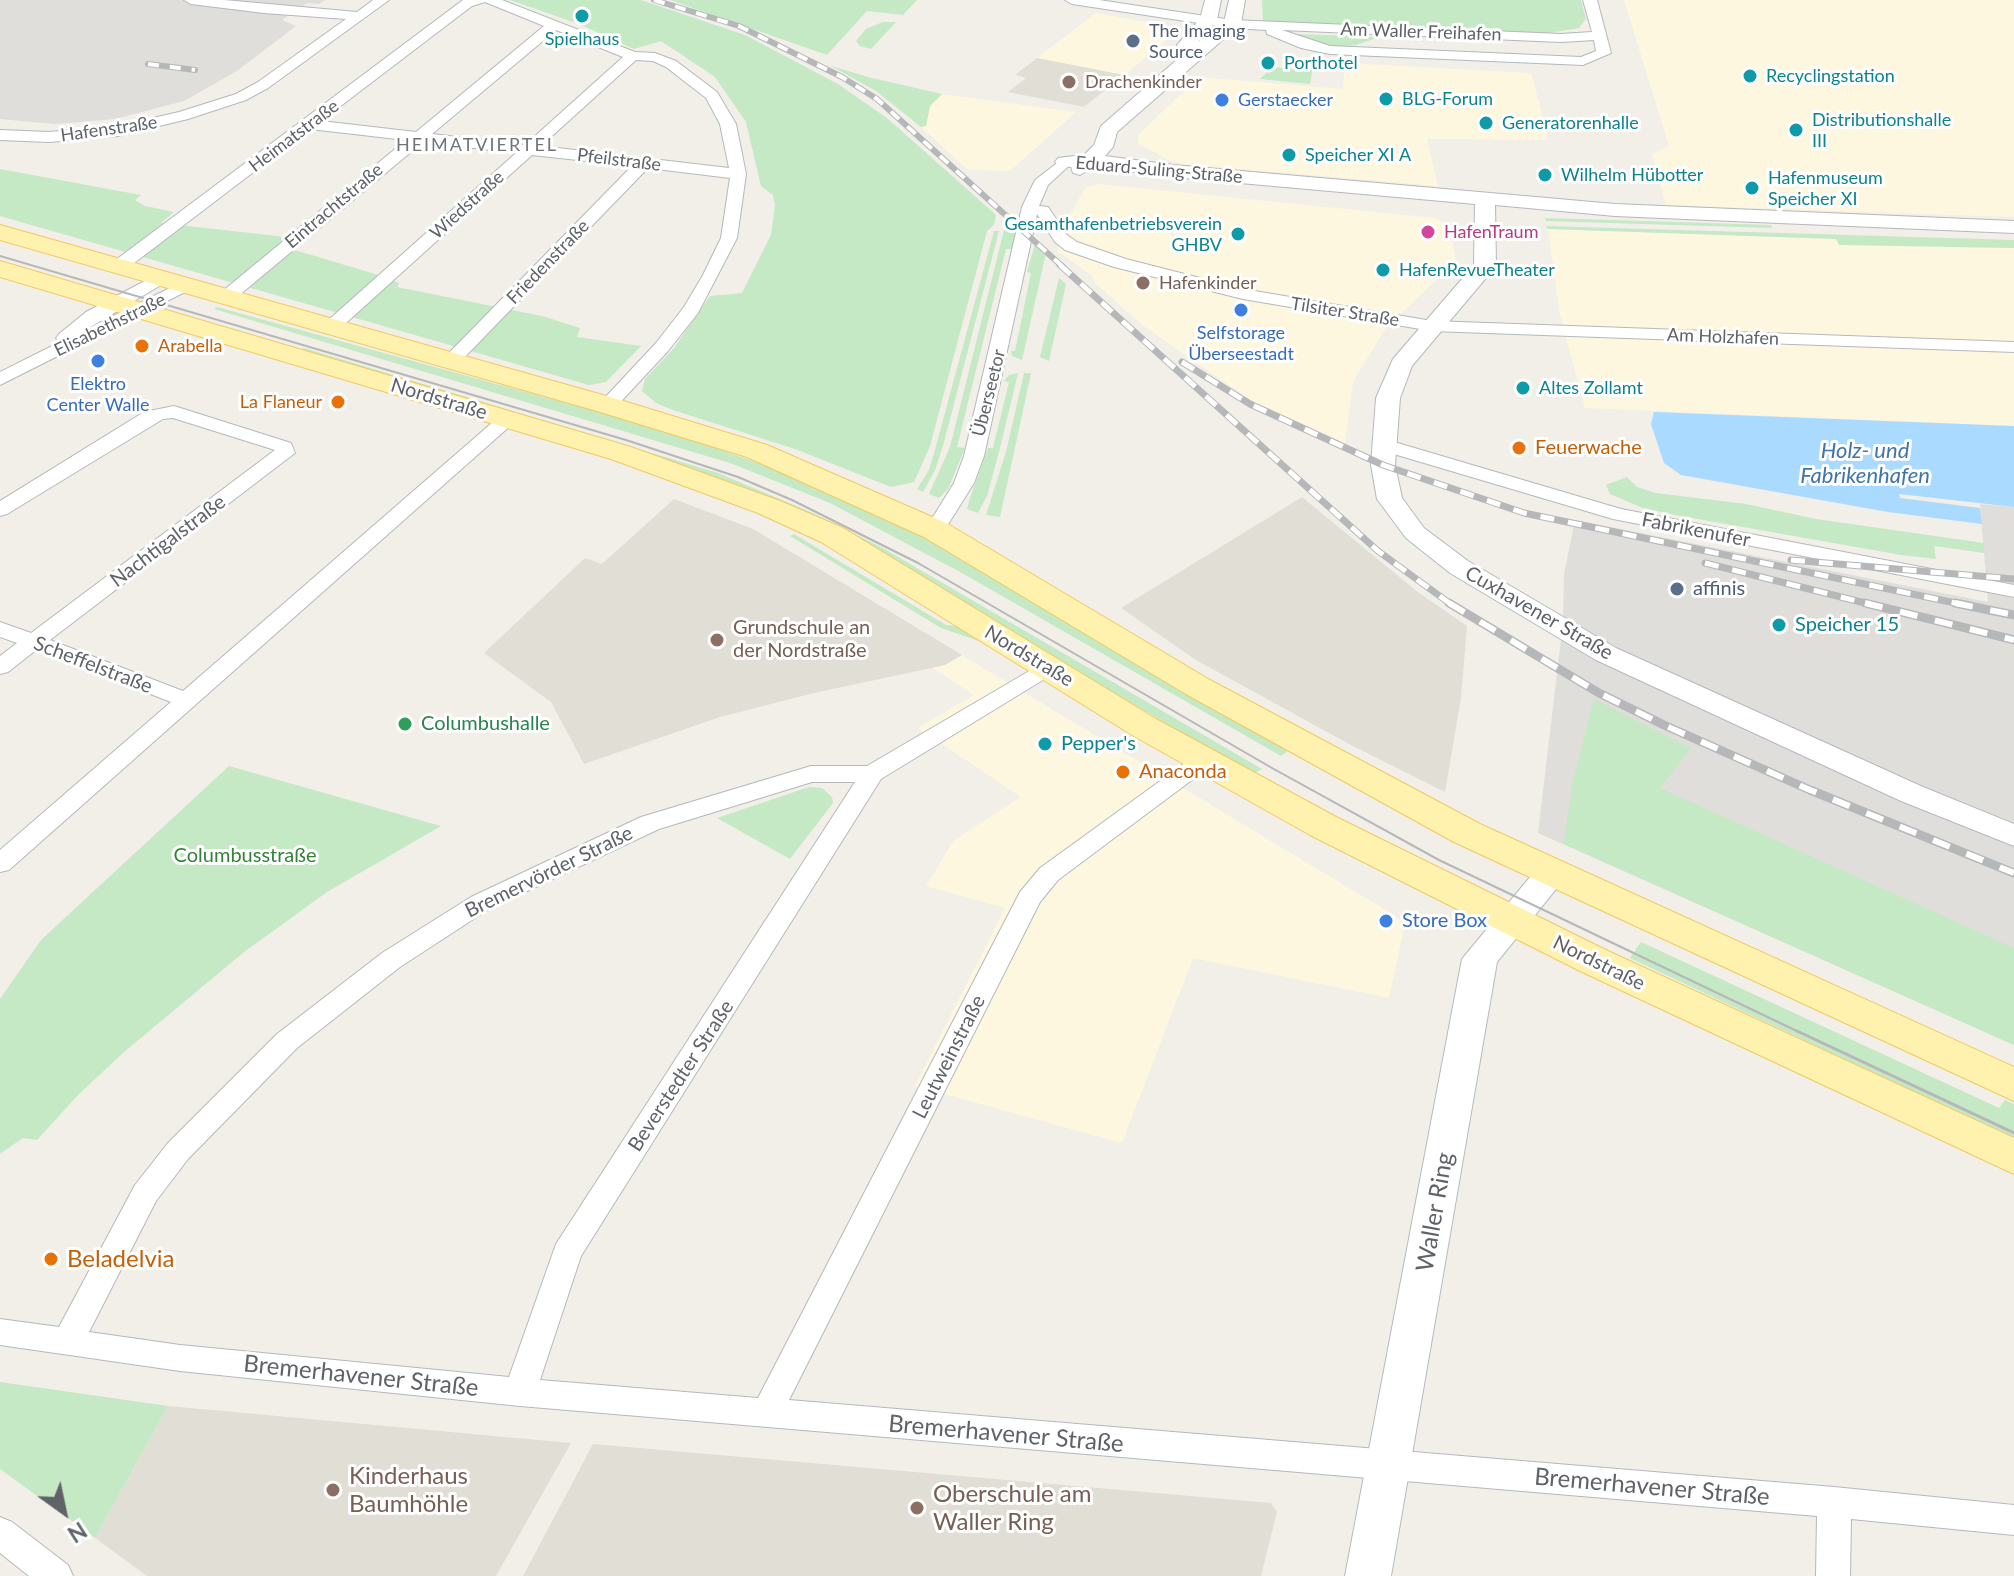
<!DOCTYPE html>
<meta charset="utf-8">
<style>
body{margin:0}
#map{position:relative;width:2014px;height:1576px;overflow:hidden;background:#f1efe8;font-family:Lato,sans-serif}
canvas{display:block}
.north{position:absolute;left:24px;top:1472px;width:80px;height:80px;-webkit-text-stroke:6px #fff;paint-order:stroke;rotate:147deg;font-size:22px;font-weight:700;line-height:32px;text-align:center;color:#5f6368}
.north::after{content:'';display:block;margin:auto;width:28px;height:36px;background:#5f6368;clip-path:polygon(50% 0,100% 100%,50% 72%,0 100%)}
</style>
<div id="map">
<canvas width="2014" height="1576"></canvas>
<div class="north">N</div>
</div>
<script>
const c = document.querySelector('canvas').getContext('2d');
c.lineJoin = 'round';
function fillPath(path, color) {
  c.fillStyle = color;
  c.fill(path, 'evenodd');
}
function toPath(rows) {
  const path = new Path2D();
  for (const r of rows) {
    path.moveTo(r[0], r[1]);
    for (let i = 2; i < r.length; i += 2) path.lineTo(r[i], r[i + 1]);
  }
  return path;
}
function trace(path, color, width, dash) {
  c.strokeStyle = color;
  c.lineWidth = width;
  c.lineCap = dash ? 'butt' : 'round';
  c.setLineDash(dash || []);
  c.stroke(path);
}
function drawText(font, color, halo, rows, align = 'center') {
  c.font = font + ' Lato,sans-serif';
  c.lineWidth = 6;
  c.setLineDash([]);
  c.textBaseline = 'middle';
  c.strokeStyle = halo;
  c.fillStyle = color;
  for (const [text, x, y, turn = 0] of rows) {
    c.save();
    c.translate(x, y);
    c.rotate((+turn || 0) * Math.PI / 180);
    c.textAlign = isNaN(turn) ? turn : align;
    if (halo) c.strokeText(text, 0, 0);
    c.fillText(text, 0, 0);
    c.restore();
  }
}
fillPath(toPath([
 [1624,0,2014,0,2014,217,1666,205,1652,154,1669,146],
 [1096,13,1156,24,1170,27,1174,34,1124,75,1037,58],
 [1345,63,1531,73,1549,140,1427,139,1438,186,1183,164,1170,161,1138,143,1138,135,1199,77,1343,89],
 [942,94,1076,112,1010,171,968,170,921,127,926,126,930,106],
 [1098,184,1435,218,1449,225,1456,261,1385,329,1353,382,1345,443,1254,402,1205,369,1141,324,1094,282,1091,275,1057,251,1065,224,1085,188],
 [1548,229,1836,239,1840,245,2014,248,2014,426,1585,408,1560,315],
 [962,655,1397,917,1403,924,1403,933,1389,998,1193,958,1122,1143,915,1086,1005,908,926,886,954,840,1021,797,918,728,974,695,933,668]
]), '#fef7e0');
fillPath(toPath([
 [0,0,325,0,319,4,307,3,282,20,296,26,237,71,184,101,115,119,55,124,0,119],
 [1980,504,2014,507,2014,1045,1538,833,1563,623,1564,574,1575,520,1988,602]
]), '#e0deda');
fillPath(toPath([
 [1037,58,1124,75,1084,107,1008,92,1026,78,1015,75],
 [1302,497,1419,593,1467,626,1461,698,1445,792,1349,744,1196,660,1121,608],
 [674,499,753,529,962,655,945,665,814,693,720,717,584,764,551,702,484,653,585,558,602,564],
 [168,1406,571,1443,496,1576,147,1576,95,1538],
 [593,1444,1271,1503,1277,1512,1261,1576,523,1576]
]), '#e1ded6');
fillPath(toPath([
 [510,0,641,0,745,35,838,84,887,118,996,215,994,225,987,231,930,446,914,482,891,487,795,449,673,410,656,403,642,391,645,379,674,348,710,296,742,293,771,235,775,205,773,195,761,186,746,122,715,77,661,41,634,49,579,24],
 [670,0,917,0,903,15,867,11,827,55],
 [1262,0,1581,0,1586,19,1579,28,1543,34,1263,22],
 [883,22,896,22,871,49,860,46,856,41,866,29],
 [1287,34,1296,34,1380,37,1356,45,1333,47],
 [1298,64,1313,67,1310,84,1260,79,1272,67,1293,69],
 [831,66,872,78,942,94,930,106,926,126,921,127,876,91],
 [0,169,141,195,135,200,145,206,174,212,161,223,285,237,278,245,375,274,399,283,397,287,542,316,580,328,577,337,641,346,606,382,589,385,0,216],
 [1007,218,1018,227,1013,249,1006,249,957,447,965,448,948,489,939,498,929,494,950,447],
 [1545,218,1771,225,1772,228,1546,221],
 [1546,226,2014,240,2014,248,1839,245,1836,239,1548,229],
 [994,231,999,231,943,446,935,470,923,492,917,489,929,470,936,446],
 [1035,244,1046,253,1022,360,1012,356,1011,351,1015,351,1031,273,1027,272],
 [1059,278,1066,284,1049,361,1040,357],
 [217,307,660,429,779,470,903,525,1289,750,1281,756,962,573,830,503,730,463,214,309],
 [304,348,718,473,813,513,881,547,1262,769,1253,774,814,518,699,471,300,351],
 [1018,373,999,452,987,496,978,513,967,509,971,495,988,448,993,448,1009,382,1004,381,1009,375],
 [1024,373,1031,373,1030,378,1000,517,986,515,1006,452],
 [1627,477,1637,487,1656,493,1746,504,1816,519,1984,543,1984,553,1934,546,1936,559,1901,555,1675,515,1643,508,1610,494,1606,485],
 [794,534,946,625,964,627,982,639,979,641,941,628,790,536],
 [1594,699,1691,748,1660,788,2014,948,2014,1045,1564,844,1572,785],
 [229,766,441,826,327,892,244,952,124,1052,78,1095,37,1140,23,1138,0,1154,0,999,41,940],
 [809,787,822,788,832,797,833,803,790,859,717,818],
 [1641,942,1999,1108,2005,1100,2014,1104,2014,1139,1630,958],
 [0,1382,168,1406,95,1538,0,1469]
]), '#c5e8c5');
fillPath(toPath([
 [1654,412,2014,426,2014,507,1899,494,1900,498,1980,508,1982,524,1888,512,1681,475,1664,463,1651,424]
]), '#aadaff');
const minor = toPath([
 [184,0,224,0,357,12,373,0,389,0,268,88,246,100,188,119,118,136,49,142,0,140,0,130,49,132,118,126,179,112,236,94,258,82,346,19,264,13,191,4,184,0],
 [463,0,502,0,635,52,655,53,676,61,717,92,736,124,746,174,737,238,698,313,668,351,614,409,600,409,598,405,656,343,684,307,703,275,721,238,730,178,648,168,457,365,451,366,442,361,445,357,632,166,532,155,336,332,330,333,324,332,321,328,324,324,516,153,423,142,231,302,219,302,216,298,219,294,406,140,310,129,125,270,113,270,111,266,113,262,463,0],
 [485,2,544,26,416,132,321,121,472,6,485,2],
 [556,30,623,57,525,145,432,134,556,30],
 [636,60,653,61,666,67,706,98,720,124,729,168,541,146,636,60],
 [1065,0,1099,0,1232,20,1561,34,1592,32,1583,0,1597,0,1611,53,1583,65,1330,54,1301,48,1267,34,1266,30,1232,28,1072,4,1065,0],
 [1282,30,1561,42,1594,40,1596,51,1581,57,1330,46,1282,30],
 [1065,157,1073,162,1048,185,1039,206,1048,207,1067,235,1077,242,1126,259,1243,289,1432,321,2014,342,2014,352,1432,331,1243,299,1114,267,1065,250,1055,242,1037,214,984,456,974,483,942,534,928,534,925,530,954,483,964,456,1022,207,1035,180,1065,157],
 [160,273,169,278,166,282,87,329,182,282,188,281,197,286,0,385,0,372,60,342,56,338,59,334,86,312,160,273],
 [174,406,291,443,295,453,50,640,183,691,501,415,508,413,518,419,9,870,0,872,0,850,171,702,36,650,8,672,0,674,0,656,17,643,0,637,0,622,31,633,275,450,173,418,163,419,7,514,0,516,0,501,144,412,174,406],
 [1384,439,1621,509,2014,585,2014,597,1613,519,1377,449,1374,445,1377,441,1384,439],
 [1048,660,1056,662,1059,667,1056,672,881,779,581,1256,540,1380,758,1398,1020,892,1040,868,1196,755,1204,753,1212,755,1216,760,1212,765,1058,880,1040,902,789,1400,1834,1487,2014,1505,2014,1535,1851,1519,1850,1576,1816,1576,1817,1516,520,1406,180,1371,0,1345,0,1319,59,1327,135,1185,168,1143,277,1034,382,953,471,897,641,817,811,766,867,766,1048,660],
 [812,782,855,782,556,1244,509,1377,180,1345,89,1332,156,1201,188,1159,297,1048,400,967,489,909,659,829,812,782],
 [0,1517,12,1522,68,1565,73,1576,29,1576,0,1553,0,1517]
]);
const tertiary = toPath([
 [1205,0,1221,0,1217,20,1198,42,1224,22,1229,0,1245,0,1241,24,1117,132,1113,147,1105,156,1173,165,1615,204,2014,221,2014,233,1615,216,1495,205,1496,266,1412,366,1400,398,1395,465,1402,498,1424,528,1468,561,1616,648,1923,787,2014,824,2014,846,1901,801,1596,660,1450,573,1406,538,1377,499,1371,465,1376,398,1393,359,1474,265,1475,204,1173,177,1094,166,1080,175,1073,173,1071,167,1058,166,1055,162,1058,158,1084,155,1094,145,1101,126,1188,50,1180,49,1177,45,1200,19,1205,0]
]);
const secondary = toPath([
 [1552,862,1564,865,1569,873,1497,962,1391,1576,1345,1576,1462,959,1540,865,1552,862]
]);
const primary = toPath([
 [0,225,617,399,767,445,946,523,1210,680,1480,824,2014,1067,2014,1101,1454,842,1186,694,924,537,747,457,597,411,0,240,0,225],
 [0,261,631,447,780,501,843,528,1156,719,1336,817,1608,951,2014,1138,2014,1174,1580,971,1310,835,1132,735,821,542,758,513,611,459,0,277,0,261]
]);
trace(minor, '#b5b8bc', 2);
trace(tertiary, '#b5b8bc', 2);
trace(secondary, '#b6babf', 2);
trace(primary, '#f2c960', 2);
fillPath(minor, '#fff');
fillPath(tertiary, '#fff');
fillPath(secondary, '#fff');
fillPath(primary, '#fff2af');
trace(toPath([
 [0,256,626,440,738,477,792,500,918,563,1272,768,1439,860,1801,1033]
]), '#b6b7b8', 2);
trace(toPath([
 [1797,1031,2014,1133]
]), '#b6b7b8', 3);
const railFar2 = toPath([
 [654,0,739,26,842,77,877,99,1063,267],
 [148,64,195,70]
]);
const railFar1 = toPath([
 [1060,265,1378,551,1452,605],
 [1182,362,1250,404,1383,465,1524,513,1965,605],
 [1791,560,2014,579],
 [1705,563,1873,605]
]);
const rail = toPath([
 [1449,603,1599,693,1664,725,1810,790,2014,873],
 [1865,603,2014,640],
 [1955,603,2014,615]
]);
trace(railFar2, '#b6b7b8', 6);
trace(railFar1, '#b6b7b8', 7);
trace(rail, '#b6b7b8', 9);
trace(railFar2, '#fff', 4, [11]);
trace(railFar1, '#fff', 5, [14]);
trace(rail, '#fff', 6, [18]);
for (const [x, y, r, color] of [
 [582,16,8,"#0f9aa8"],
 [1133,41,8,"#5c6f8a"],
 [1268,63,8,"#0f9aa8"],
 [1750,76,8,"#0f9aa8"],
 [1069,82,8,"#8d6e63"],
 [1386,99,8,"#0f9aa8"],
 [1222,100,8,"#3f7fe0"],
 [1486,123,8,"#0f9aa8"],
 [1796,130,8,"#0f9aa8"],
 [1289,155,8,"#0f9aa8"],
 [1545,175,8,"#0f9aa8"],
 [1752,188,8,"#0f9aa8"],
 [1428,232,8,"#d1479c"],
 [1238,234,8,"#0f9aa8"],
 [1383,270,8,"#0f9aa8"],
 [1143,283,8,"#8d6e63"],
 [1241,310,8,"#3f7fe0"],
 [142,346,8,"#e8710a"],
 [98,361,8,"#3f7fe0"],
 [1523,388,8,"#0f9aa8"],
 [338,402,8,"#e8710a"],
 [1519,448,8,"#e8710a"],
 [1677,589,8,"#5c6f8a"],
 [1779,625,8,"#0f9aa8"],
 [717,640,8,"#8d6e63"],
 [405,724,8,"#2e9e5b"],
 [1045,744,8,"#0f9aa8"],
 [1123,772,8,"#e8710a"],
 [1386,921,8,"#3f7fe0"],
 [51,1259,8,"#e8710a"],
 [333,1490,8,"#8d6e63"],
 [917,1508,8,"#8d6e63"]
]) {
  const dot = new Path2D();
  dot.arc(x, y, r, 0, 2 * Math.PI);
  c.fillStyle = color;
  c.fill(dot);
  trace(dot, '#fff', 3);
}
drawText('18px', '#4e5e75', '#fff', [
 ["The Imaging",1149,31],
 ["Source",1149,52]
], 'left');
drawText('18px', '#5f6368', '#fff', [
 ["Am Waller Freihafen",1421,32,2],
 ["Hafenstraße",109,129,-8],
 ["Heimatstraße",294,136,-37],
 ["Pfeilstraße",619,160,7],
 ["Eduard-Suling-Straße",1159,170,5],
 ["Wiedstraße",467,205,-42],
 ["Eintrachtstraße",334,206,-40],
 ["Friedenstraße",548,262,-46],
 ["Tilsiter Straße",1345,312,9],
 ["Elisabethstraße",110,325,-26],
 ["Am Holzhafen",1723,337,2],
 ["Überseetor",989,393,-76]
]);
drawText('18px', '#0d838f', '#fff', [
 ["Spielhaus",582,39,"center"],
 ["Porthotel",1284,63],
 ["Recyclingstation",1766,76],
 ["BLG-Forum",1402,99],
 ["Distributionshalle",1812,120],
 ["III",1812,141],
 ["Generatorenhalle",1502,123],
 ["Speicher XI A",1305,155],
 ["Wilhelm Hübotter",1561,175],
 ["Hafenmuseum",1768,178],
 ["Speicher XI",1768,199],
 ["Gesamthafenbetriebsverein",1222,224,"right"],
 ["GHBV",1222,245,"right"],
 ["HafenRevueTheater",1399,270],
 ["Altes Zollamt",1539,388]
], 'left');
drawText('18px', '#785e54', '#fff', [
 ["Drachenkinder",1085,82],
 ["Hafenkinder",1159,283]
], 'left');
drawText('18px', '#366cbe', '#fff', [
 ["Gerstaecker",1238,100,"left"],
 ["Selfstorage",1241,333],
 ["Überseestadt",1241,354],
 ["Elektro",98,384],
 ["Center Walle",98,405]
]);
c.letterSpacing = '2px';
drawText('18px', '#70757a', '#fff', [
 ["HEIMATVIERTEL",477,145]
]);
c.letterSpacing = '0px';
drawText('18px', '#b23c85', '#fff', [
 ["HafenTraum",1444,232]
], 'left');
drawText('18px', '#c56008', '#fff', [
 ["Arabella",158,346],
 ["La Flaneur",322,402,"right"]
], 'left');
drawText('20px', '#5f6368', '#fff', [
 ["Nordstraße",439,399,17],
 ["Fabrikenufer",1696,530,11],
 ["Nachtigalstraße",168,541,-37],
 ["Cuxhavener Straße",1539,613,30],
 ["Nordstraße",1029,656,31],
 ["Scheffelstraße",93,665,21],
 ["Bremervörder Straße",549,872,-26],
 ["Nordstraße",1599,963,26],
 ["Leutweinstraße",949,1057,-63],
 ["Beverstedter Straße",681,1076,-57]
]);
drawText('20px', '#c56008', '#fff', [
 ["Feuerwache",1535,448],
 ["Anaconda",1139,772]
], 'left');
drawText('20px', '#4e5e75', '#fff', [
 ["affinis",1693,589]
], 'left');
drawText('20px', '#0d838f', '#fff', [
 ["Speicher 15",1795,625],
 ["Pepper's",1061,744]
], 'left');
drawText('20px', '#785e54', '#fff', [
 ["Grundschule an",733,628],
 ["der Nordstraße",733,651]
], 'left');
drawText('20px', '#27864d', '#fff', [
 ["Columbushalle",421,724]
], 'left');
drawText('20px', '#348238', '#fff', [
 ["Columbusstraße",245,856]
]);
drawText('20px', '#366cbe', '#fff', [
 ["Store Box",1402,921]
], 'left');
drawText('italic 22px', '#4174aa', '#fff', [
 ["Holz- und",1865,451],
 ["Fabrikenhafen",1865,476]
]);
drawText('24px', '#5f6368', '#fff', [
 ["Waller Ring",1435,1212,-80],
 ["Bremerhavener Straße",361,1376,6],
 ["Bremerhavener Straße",1006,1434,5],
 ["Bremerhavener Straße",1652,1487,5]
]);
drawText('24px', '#c56008', '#fff', [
 ["Beladelvia",67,1259]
], 'left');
drawText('24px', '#785e54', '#fff', [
 ["Kinderhaus",349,1476],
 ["Baumhöhle",349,1504],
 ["Oberschule am",933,1494],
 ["Waller Ring",933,1522]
], 'left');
</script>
